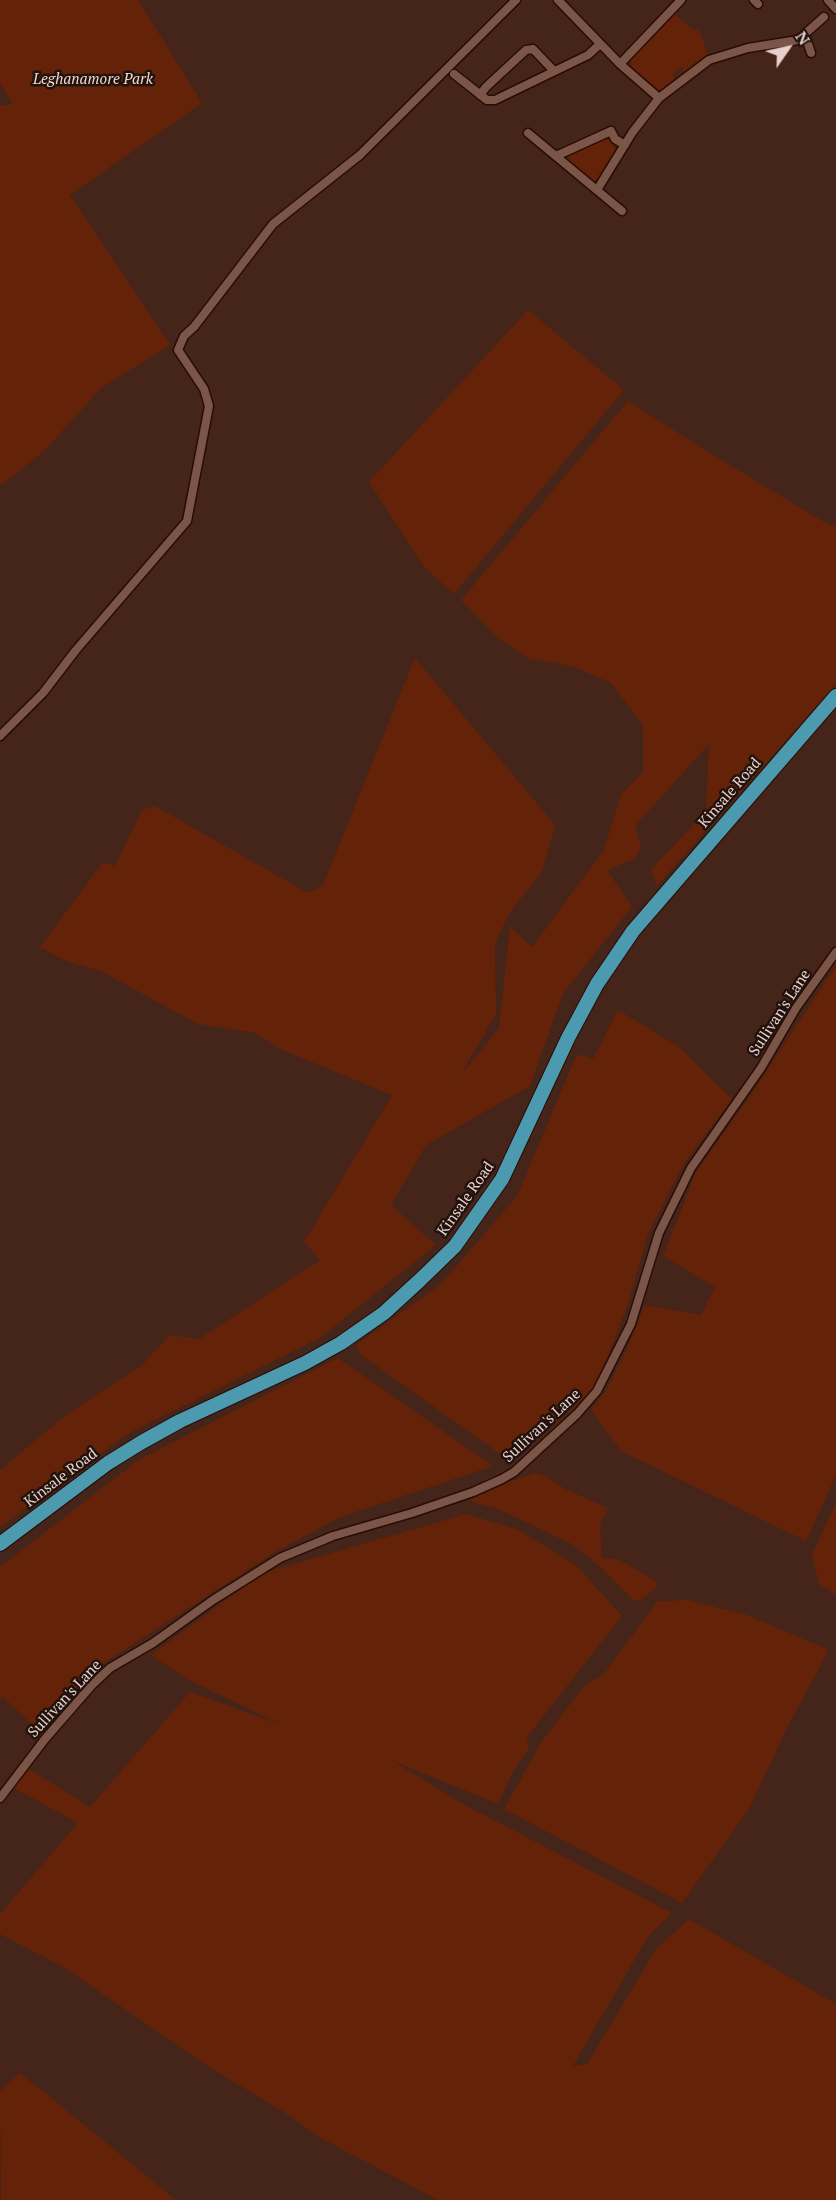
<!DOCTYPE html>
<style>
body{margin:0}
#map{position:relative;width:836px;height:2200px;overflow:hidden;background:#452419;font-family:"PT Serif",serif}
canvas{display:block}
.north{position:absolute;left:758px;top:18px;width:60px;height:60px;-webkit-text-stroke:4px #21120d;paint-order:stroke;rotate:56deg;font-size:16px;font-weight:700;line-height:24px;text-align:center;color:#e7d1ca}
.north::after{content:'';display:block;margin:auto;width:21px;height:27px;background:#e7d1ca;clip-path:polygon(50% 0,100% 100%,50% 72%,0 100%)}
</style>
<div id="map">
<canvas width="836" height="2200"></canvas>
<div class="north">N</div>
</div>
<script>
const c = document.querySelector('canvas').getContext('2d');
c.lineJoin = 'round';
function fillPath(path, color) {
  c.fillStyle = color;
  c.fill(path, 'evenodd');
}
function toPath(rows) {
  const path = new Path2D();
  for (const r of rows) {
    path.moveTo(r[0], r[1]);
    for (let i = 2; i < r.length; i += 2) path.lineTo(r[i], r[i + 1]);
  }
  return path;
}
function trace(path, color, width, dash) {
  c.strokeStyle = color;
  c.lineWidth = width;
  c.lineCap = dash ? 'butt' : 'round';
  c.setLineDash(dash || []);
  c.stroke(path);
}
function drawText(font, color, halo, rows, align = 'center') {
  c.font = font + ' "PT Serif",serif';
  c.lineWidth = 5;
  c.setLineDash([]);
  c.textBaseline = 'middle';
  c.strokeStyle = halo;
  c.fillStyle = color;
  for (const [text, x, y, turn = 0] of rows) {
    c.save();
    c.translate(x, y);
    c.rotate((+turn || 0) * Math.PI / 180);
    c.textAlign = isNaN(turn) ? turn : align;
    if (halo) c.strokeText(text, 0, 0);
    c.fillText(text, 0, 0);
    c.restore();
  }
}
fillPath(toPath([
 [0,0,138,0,202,103,70,195,170,345,101,388,44,451,0,486,0,106,13,104,0,84],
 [674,13,693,30,697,29,700,32,709,57,686,73,682,68,672,75,676,80,663,89,656,90,630,69,632,64,630,59],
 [603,138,611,141,615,150,615,155,599,179,592,181,570,163,569,158,571,153],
 [528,310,624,390,454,594,425,568,369,482],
 [628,401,708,452,829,525,836,525,836,684,657,886,651,869,706,812,709,744,635,826,641,847,634,859,607,870,632,907,563,993,530,1086,426,1145,391,1205,436,1245,318,1339,129,1433,0,1527,0,1470,66,1415,141,1366,170,1335,199,1339,320,1260,304,1242,392,1095,282,1050,255,1033,198,1024,101,971,66,961,40,947,103,862,115,866,142,810,155,806,308,893,323,885,415,658,555,825,542,872,510,912,495,943,496,1014,460,1076,499,1028,510,927,532,947,604,850,621,794,643,772,643,725,611,683,572,666,529,659,496,636,461,600],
 [836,966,836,1475,806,1541,621,1451,591,1410,606,1391,627,1349,645,1305,701,1315,715,1287,663,1256,696,1172,749,1098],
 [618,1010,679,1047,732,1099,684,1163,648,1234,626,1310,593,1391,510,1461,361,1355,356,1345,441,1284,517,1196,577,1054,593,1059],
 [338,1358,493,1466,340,1517,275,1552,96,1668,40,1732,3,1697,0,1700,0,1567,138,1460],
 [535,1473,545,1476,567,1490,608,1508,602,1520,600,1531,602,1558,618,1559,657,1582,656,1588,641,1600,634,1601,599,1566,572,1544,498,1509,469,1501,509,1482],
 [836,1503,836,1595,819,1584,812,1555],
 [466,1514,517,1529,577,1566,622,1616,527,1737,529,1748,513,1771,498,1804,391,1760,465,1805,672,1913,647,1938,573,2066,587,2064,657,1948,689,1919,836,2004,836,2200,438,2200,319,2137,284,2112,209,2067,65,1968,0,1934,0,1914,78,1823,14,1788,27,1768,90,1807,190,1692,282,1725,187,1679,151,1655,263,1573],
 [688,1600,747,1615,829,1650,788,1726,749,1809,682,1903,504,1809,542,1741,584,1686,603,1675,658,1601],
 [19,2073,44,2092,176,2200,1,2200,0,2091]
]), '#642308');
const minor = toPath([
 [558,0,620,64,681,0],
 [754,0,758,4],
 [828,0,836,9],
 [805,35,811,53],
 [620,64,659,98,709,60,748,48,798,40,824,17],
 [454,74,487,100,495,100,588,55,600,44],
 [480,95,486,87,526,50,533,49,554,71],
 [528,133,622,211],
 [556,156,611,131,615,139,625,145],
 [597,190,632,133,659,98],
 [0,736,43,693,76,650,187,521,209,406,204,389,178,350,184,336,194,327,273,224,360,155,516,0],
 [0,1798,45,1739,92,1685,110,1668,153,1643,213,1600,280,1558,333,1536,412,1513,473,1492,502,1479,514,1472,577,1414,597,1391,631,1324,659,1233,691,1168,761,1068,796,1008,836,952]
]);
const trunk = toPath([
 [0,1544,108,1463,142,1442,180,1421,305,1363,341,1343,384,1313,420,1280,455,1246,502,1179,568,1038,597,984,633,931,836,696]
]);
trace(minor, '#2a0c03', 11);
trace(trunk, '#2a0c03', 16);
trace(minor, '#7a5548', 8);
trace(trunk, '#4c9ab0', 14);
drawText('italic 15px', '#f3d8ce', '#21120d', [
 ["Leghanamore Park",93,80]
]);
drawText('15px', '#e7d1ca', '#21120d', [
 ["Kinsale Road",730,793,-49],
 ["Sullivan's Lane",780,1013,-57],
 ["Kinsale Road",466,1199,-55],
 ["Sullivan's Lane",542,1426,-43],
 ["Kinsale Road",61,1478,-37],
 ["Sullivan's Lane",65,1699,-47]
]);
</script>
